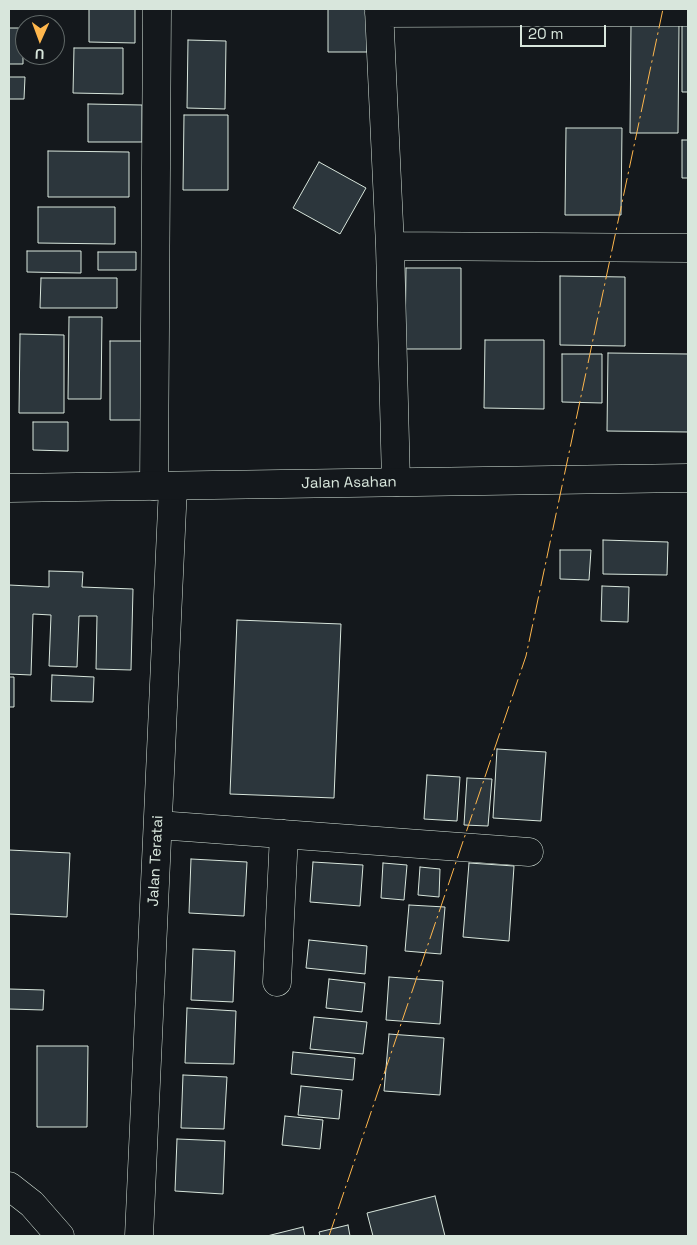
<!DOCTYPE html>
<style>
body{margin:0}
#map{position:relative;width:697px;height:1245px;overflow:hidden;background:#14181c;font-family:"Space Grotesk",sans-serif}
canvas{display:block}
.frame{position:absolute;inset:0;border:10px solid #d8e6dc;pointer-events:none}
.north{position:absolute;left:15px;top:15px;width:50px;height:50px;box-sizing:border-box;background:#14181c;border:1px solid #626a69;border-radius:50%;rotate:182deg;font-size:14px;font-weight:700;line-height:20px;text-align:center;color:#d8e6dc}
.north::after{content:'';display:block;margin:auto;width:18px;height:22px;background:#ffb74d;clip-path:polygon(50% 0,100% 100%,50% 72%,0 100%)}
.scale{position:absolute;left:520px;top:25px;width:86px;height:22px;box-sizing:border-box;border:2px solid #d8e6dc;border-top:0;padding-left:6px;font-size:15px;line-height:18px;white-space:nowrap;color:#d8e6dc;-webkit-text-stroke:4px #14181c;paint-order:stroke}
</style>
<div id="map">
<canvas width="697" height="1245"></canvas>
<div class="frame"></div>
<div class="north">U</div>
<div class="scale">20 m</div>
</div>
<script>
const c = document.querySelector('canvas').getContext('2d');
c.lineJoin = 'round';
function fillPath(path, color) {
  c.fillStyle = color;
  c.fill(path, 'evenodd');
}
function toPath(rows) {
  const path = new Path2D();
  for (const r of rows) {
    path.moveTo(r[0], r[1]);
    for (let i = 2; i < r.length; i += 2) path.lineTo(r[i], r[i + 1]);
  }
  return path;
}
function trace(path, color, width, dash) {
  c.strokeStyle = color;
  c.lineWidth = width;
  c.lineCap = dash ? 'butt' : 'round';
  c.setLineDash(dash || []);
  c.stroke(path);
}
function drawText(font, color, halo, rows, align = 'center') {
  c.font = font + ' "Space Grotesk",sans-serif';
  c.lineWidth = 4;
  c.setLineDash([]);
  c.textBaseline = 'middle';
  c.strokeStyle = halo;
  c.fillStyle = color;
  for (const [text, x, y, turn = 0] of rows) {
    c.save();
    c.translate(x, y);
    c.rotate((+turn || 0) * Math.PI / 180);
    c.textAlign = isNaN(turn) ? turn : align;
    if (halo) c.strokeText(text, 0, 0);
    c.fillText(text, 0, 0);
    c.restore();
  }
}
const building = toPath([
 [89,9,135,9,135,43,89,42,89,9],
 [328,9,368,9,367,52,328,52,328,9],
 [631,24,679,25,678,133,630,133,631,24],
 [682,25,688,25,688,92,682,92,682,25],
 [9,28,23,28,23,64,9,64,9,28],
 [188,40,226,41,225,109,187,108,188,40],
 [74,48,123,48,123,94,73,93,74,48],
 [9,77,25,77,24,99,9,99,9,77],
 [88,104,142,105,142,142,88,142,88,104],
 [184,115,228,115,228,190,183,190,184,115],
 [566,128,622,128,621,215,565,215,566,128],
 [682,140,688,140,688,178,682,178,682,140],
 [48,151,129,152,129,197,48,197,48,151],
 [319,162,366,188,340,234,293,208,319,162],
 [38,207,115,207,115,244,38,243,38,207],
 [27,251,81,251,81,273,27,272,27,251],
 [98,252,136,252,136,270,98,270,98,252],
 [406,268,461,268,461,349,405,349,406,268],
 [560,276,625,277,625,346,560,345,560,276],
 [41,278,117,278,117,308,40,308,41,278],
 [69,317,102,317,101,399,68,399,69,317],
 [20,334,64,335,64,413,19,413,20,334],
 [485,340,544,340,544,409,484,408,485,340],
 [110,341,144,341,143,420,110,420,110,341],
 [608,353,688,354,688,432,607,431,608,353],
 [562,354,602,354,602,403,562,402,562,354],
 [33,422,68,422,68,451,33,450,33,422],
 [603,540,668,542,667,575,603,574,603,540],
 [560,550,591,550,589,580,560,579,560,550],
 [49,571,83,572,82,587,133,589,131,670,96,669,97,616,79,616,77,667,49,666,51,615,33,614,31,675,9,674,9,585,49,587,49,571],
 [602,586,629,587,628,622,601,621,602,586],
 [237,620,341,624,334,798,230,794,237,620],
 [52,675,94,677,93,702,51,701,52,675],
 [9,677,14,677,14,707,9,707,9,677],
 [497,749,546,752,541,821,493,818,497,749],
 [427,775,460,777,457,821,424,819,427,775],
 [467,778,492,779,488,826,464,825,467,778],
 [9,850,70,853,67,917,9,914,9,850],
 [191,859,247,862,244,916,189,913,191,859],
 [313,862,363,865,360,906,310,902,313,862],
 [383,863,407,865,404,900,381,898,383,863],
 [469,863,514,866,509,941,463,937,469,863],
 [420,867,440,869,439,897,418,895,420,867],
 [409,905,445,907,441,954,405,951,409,905],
 [309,940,367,946,365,974,306,968,309,940],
 [193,949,235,951,233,1002,191,1000,193,949],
 [389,977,443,981,440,1024,386,1020,389,977],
 [329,979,365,983,362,1012,326,1008,329,979],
 [9,989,44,990,43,1010,9,1009,9,989],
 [187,1008,236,1011,234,1064,185,1063,187,1008],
 [314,1017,367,1022,363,1054,310,1049,314,1017],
 [389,1034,444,1038,440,1095,384,1091,389,1034],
 [37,1046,88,1046,87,1127,37,1127,37,1046],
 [293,1052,355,1058,353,1080,291,1074,293,1052],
 [183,1075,227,1077,224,1129,181,1128,183,1075],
 [301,1086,342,1090,339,1119,298,1115,301,1086],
 [285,1116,323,1120,320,1149,282,1145,285,1116],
 [177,1139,225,1141,223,1194,175,1191,177,1139],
 [435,1196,445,1236,373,1236,367,1213,435,1196],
 [348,1225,350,1236,320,1236,319,1232,348,1225],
 [303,1227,305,1236,267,1236,303,1227]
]);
fillPath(building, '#2c363c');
trace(building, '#d8e6dc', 1);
const minor = toPath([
 [379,9,390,246,396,482],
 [379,13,688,12],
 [390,246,688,248],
 [154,486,157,9],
 [158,825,529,852],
 [277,982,284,834],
 [9,1186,32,1204,60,1236],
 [139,1236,173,486]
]);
const major = toPath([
 [9,488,688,478]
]);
trace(minor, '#d8e6dc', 29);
trace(major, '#d8e6dc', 29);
trace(minor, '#14181c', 28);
trace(major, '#14181c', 28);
trace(toPath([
 [329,1236,526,656,663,9]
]), '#ffb74d', 1, [18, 4, 2.5, 4]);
drawText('15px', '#d8e6dc', '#14181c', [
 ["Jalan Asahan",349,483,-1],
 ["Jalan Teratai",156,861,-87]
]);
</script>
